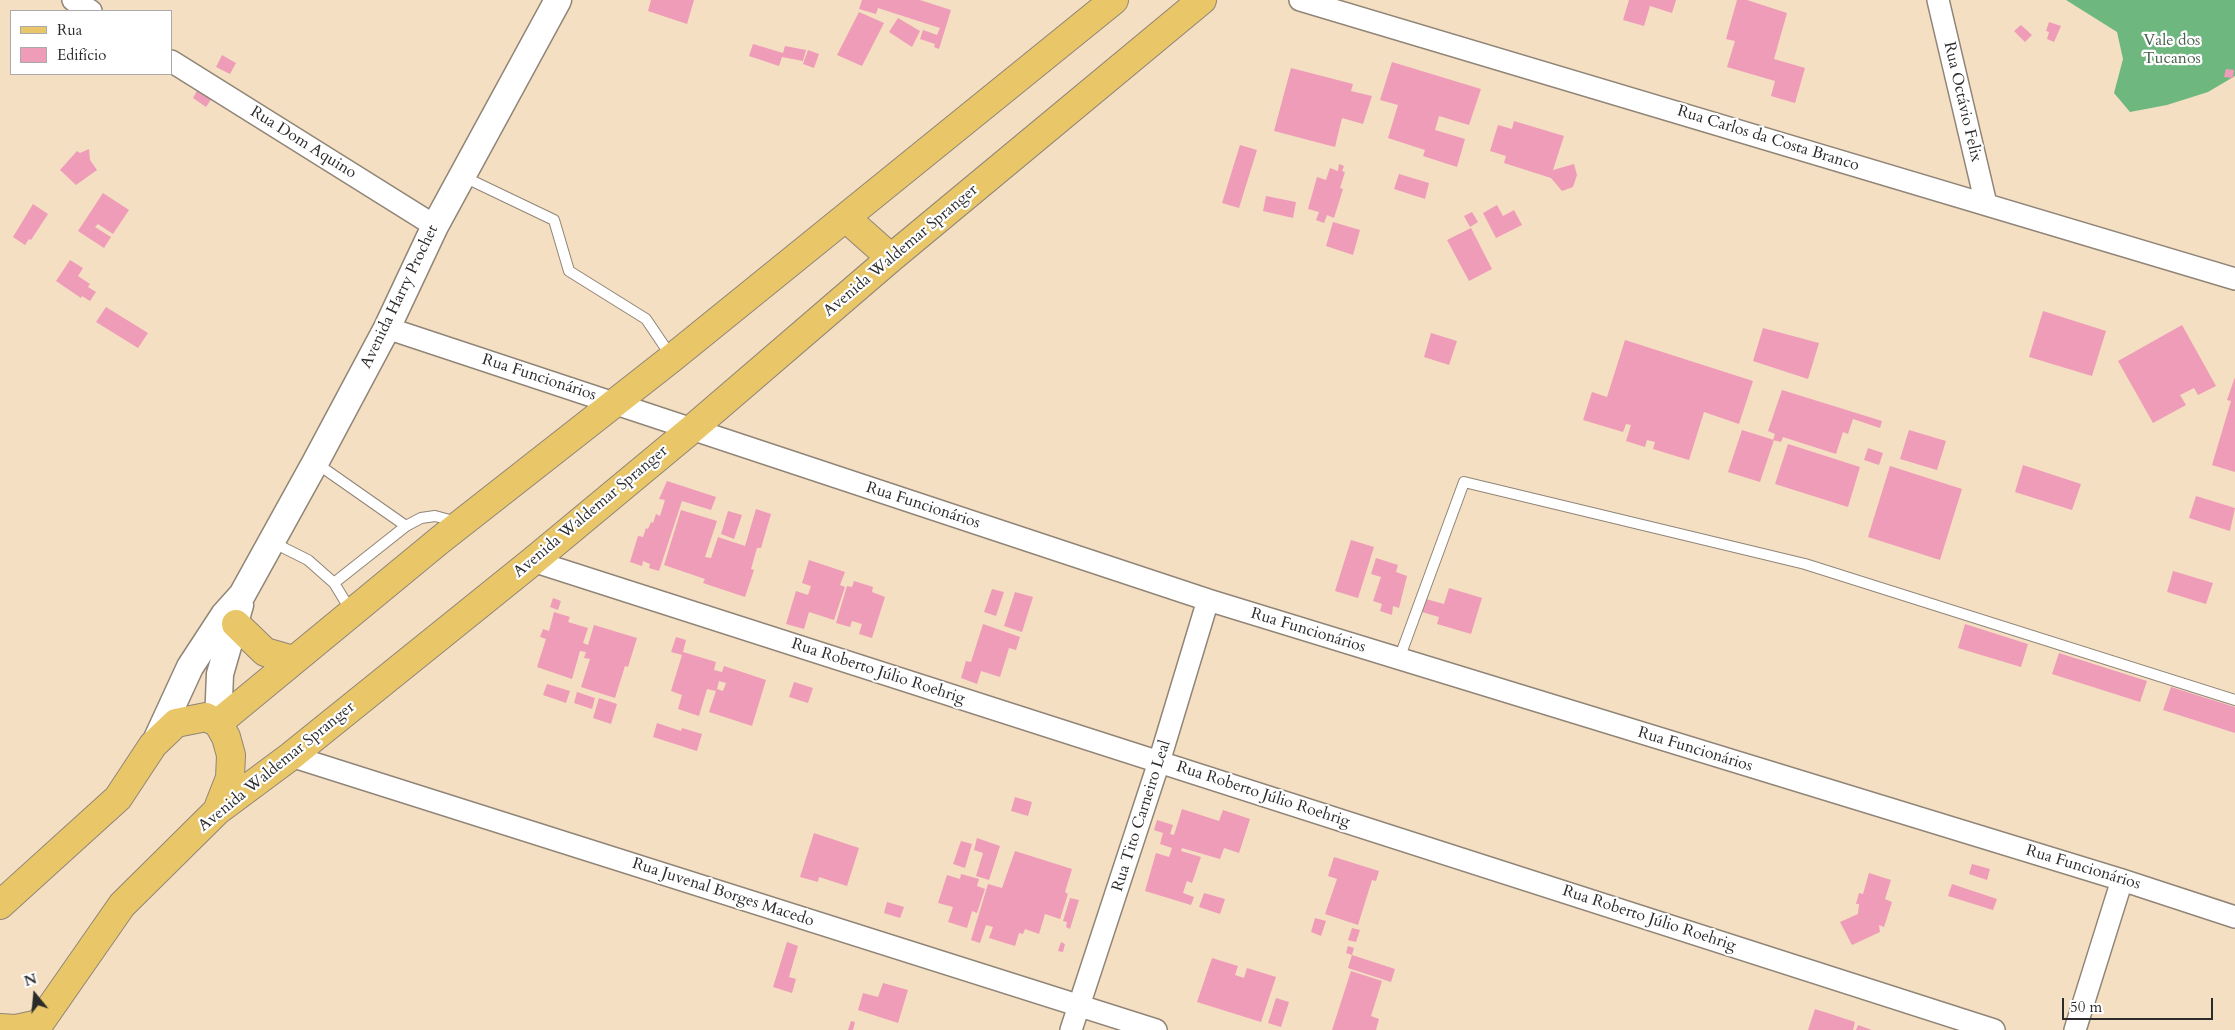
<!DOCTYPE html>
<meta charset="utf-8">
<style>
body{margin:0}
#map{position:relative;width:2235px;height:1030px;overflow:hidden;background:#f4dfc3;font-family:Cardo,serif}
canvas{display:block}
.legend{position:absolute;left:10px;top:10px;width:162px;height:65px;box-sizing:border-box;background:#fff;border:1px solid #aaa;margin:0;padding:6px 9px;list-style:none;font-size:15px;color:#2b2b2b}
.legend li{display:flex;align-items:center;gap:10px;height:25px}
.legend b{width:25px;border:1px solid #aaa}
.north{position:absolute;left:10px;top:970px;width:50px;height:50px;-webkit-text-stroke:4px #fff;paint-order:stroke;rotate:343deg;font-size:14px;font-weight:700;line-height:20px;text-align:center;color:#2b2b2b}
.north::after{content:'';display:block;margin:auto;width:18px;height:22px;background:#2b2b2b;clip-path:polygon(50% 0,100% 100%,50% 72%,0 100%)}
.scale{position:absolute;left:2062px;top:998px;width:151px;height:22px;box-sizing:border-box;border:2px solid #2b2b2b;border-top:0;padding-left:6px;font-size:15px;line-height:18px;white-space:nowrap;color:#2b2b2b;-webkit-text-stroke:4px #fff;paint-order:stroke}
</style>
<div id="map">
<canvas width="2235" height="1030"></canvas>
<ul class="legend">
<li><b style="height:6px;background:#e9c769"></b>Rua</li>
<li><b style="height:14px;background:#ee9cb8"></b>Edifício</li>
</ul>
<div class="north">N</div>
<div class="scale">50 m</div>
</div>
<script>
const c = document.querySelector('canvas').getContext('2d');
c.lineJoin = 'round';
function fillPath(path, color) {
  c.fillStyle = color;
  c.fill(path, 'evenodd');
}
function toPath(rows) {
  const path = new Path2D();
  for (const r of rows) {
    path.moveTo(r[0], r[1]);
    for (let i = 2; i < r.length; i += 2) path.lineTo(r[i], r[i + 1]);
  }
  return path;
}
function trace(path, color, width, dash) {
  c.strokeStyle = color;
  c.lineWidth = width;
  c.lineCap = dash ? 'butt' : 'round';
  c.setLineDash(dash || []);
  c.stroke(path);
}
function drawText(font, color, halo, rows, align = 'center') {
  c.font = font + ' Cardo,serif';
  c.lineWidth = 4.5;
  c.setLineDash([]);
  c.textBaseline = 'middle';
  c.strokeStyle = halo;
  c.fillStyle = color;
  for (const [text, x, y, turn = 0] of rows) {
    c.save();
    c.translate(x, y);
    c.rotate((+turn || 0) * Math.PI / 180);
    c.textAlign = isNaN(turn) ? turn : align;
    if (halo) c.strokeText(text, 0, 0);
    c.fillText(text, 0, 0);
    c.restore();
  }
}
fillPath(toPath([
 [2066,0,2235,0,2235,76,2208,92,2167,105,2130,112,2114,93,2123,59,2117,32]
]), '#6eb87f');
fillPath(toPath([
 [651,0,694,0,687,24,648,11],
 [862,0,920,0,951,10,939,49,934,47,935,44,920,39,923,30,937,35,940,28,878,8,876,14,859,9],
 [1629,0,1676,0,1672,13,1650,6,1644,26,1623,20],
 [1737,0,1747,0,1787,13,1774,59,1805,68,1795,103,1771,96,1775,81,1727,67,1735,41,1726,39],
 [859,12,884,23,862,66,837,55],
 [898,18,920,31,912,47,889,32],
 [2049,22,2061,26,2054,42,2047,39,2049,32,2046,31],
 [2021,25,2032,35,2025,42,2014,31],
 [753,44,783,53,785,46,806,50,803,61,782,57,779,66,749,56],
 [808,50,819,54,814,68,803,64],
 [222,55,236,63,230,74,216,67],
 [1392,62,1481,89,1469,125,1439,116,1435,130,1465,139,1457,167,1423,156,1425,150,1388,138,1398,105,1380,100],
 [1291,68,1353,84,1351,91,1372,96,1363,124,1342,118,1335,147,1274,131],
 [2226,69,2234,70,2233,78,2224,77],
 [198,89,212,98,206,107,193,98],
 [1514,121,1564,136,1553,170,1574,164,1577,175,1573,187,1562,191,1551,178,1504,163,1506,156,1490,151,1498,125,1512,129],
 [1240,145,1257,150,1239,208,1222,203],
 [89,149,90,160,97,170,76,185,60,170,77,151,80,153],
 [1339,164,1344,166,1342,171,1345,172,1340,188,1343,189,1334,218,1327,215,1324,223,1316,220,1319,212,1308,209,1317,177,1326,180,1330,168,1338,171],
 [1399,174,1429,183,1425,199,1394,189],
 [103,193,129,210,113,234,98,224,95,227,111,237,104,248,78,231],
 [1266,196,1296,202,1293,218,1263,211],
 [33,204,48,214,31,240,29,239,25,245,13,237],
 [1497,205,1503,216,1514,210,1522,225,1496,238,1483,213],
 [1472,212,1478,222,1470,227,1464,216],
 [1333,222,1360,230,1353,255,1326,246],
 [1471,228,1492,269,1469,281,1447,240],
 [70,260,83,268,78,276,90,284,88,287,96,292,90,301,82,296,81,298,56,281],
 [106,307,148,333,138,348,96,322],
 [2043,311,2106,331,2092,376,2029,357],
 [2182,325,2216,386,2198,395,2194,388,2180,395,2186,405,2153,423,2118,361],
 [1763,328,1819,343,1808,379,1753,361],
 [1431,333,1457,341,1449,365,1424,357],
 [1625,340,1753,381,1739,424,1704,412,1689,460,1653,449,1655,442,1647,440,1645,447,1626,441,1631,425,1626,424,1623,432,1583,420,1592,392,1607,397],
 [2235,377,2235,472,2212,465,2231,401,2227,400],
 [1782,390,1882,421,1880,428,1853,419,1848,434,1843,432,1836,454,1783,437,1781,442,1773,440,1775,434,1768,431],
 [1742,430,1774,440,1760,482,1728,472],
 [1909,430,1946,441,1937,470,1900,459],
 [1788,444,1860,467,1848,507,1775,484],
 [1868,448,1883,453,1879,465,1864,460],
 [2023,465,2081,484,2072,510,2015,492],
 [1890,466,1962,489,1940,560,1868,537],
 [667,481,716,497,711,510,682,501,659,571,649,568,650,564,643,561,642,566,630,562,638,536,643,537,646,528,648,529,651,522,653,523,656,514,660,516,665,500,659,499],
 [2196,496,2235,508,2230,531,2189,518],
 [756,509,771,514,761,548,757,548,751,569,754,570,745,597,703,583,705,579,664,565,681,510,717,521,705,557,711,558,718,537,745,546],
 [728,511,742,515,734,539,721,534],
 [1351,540,1374,547,1358,598,1335,591],
 [1376,558,1398,565,1396,572,1407,576,1399,608,1393,606,1392,615,1380,611,1382,604,1373,601,1381,577,1371,574],
 [809,560,845,572,840,585,845,587,834,620,809,612,804,629,786,624,796,591,808,595,811,586,802,583],
 [2173,571,2213,583,2206,604,2167,592],
 [854,581,873,587,872,592,885,597,872,638,859,634,862,624,852,621,850,627,836,623,847,586,852,587],
 [1449,588,1482,598,1471,634,1437,624,1439,617,1422,612,1426,599,1444,604],
 [992,589,1004,592,996,616,984,612],
 [1015,592,1033,597,1022,632,1004,626],
 [553,598,561,601,558,610,550,607],
 [554,612,570,617,568,622,588,628,583,643,588,645,594,625,637,638,628,667,625,666,615,698,581,687,590,659,584,658,586,652,580,651,572,679,537,667,546,639,540,637,543,629,549,631],
 [983,624,1020,637,1016,650,1009,648,1000,677,981,671,977,684,961,678,966,661,971,662],
 [1965,624,2028,644,2021,667,1958,648],
 [676,637,686,640,683,652,716,662,714,670,722,672,724,666,766,680,752,726,709,712,716,691,707,689,699,716,678,709,682,695,671,691,682,655,671,652],
 [719,681,726,683,723,691,717,689],
 [2059,653,2147,681,2140,702,2052,674],
 [794,682,813,688,808,703,789,697],
 [547,684,570,691,566,703,543,695],
 [2171,687,2235,707,2235,733,2163,710],
 [577,692,595,698,592,709,574,703],
 [599,698,617,704,611,724,593,718],
 [657,723,681,731,682,728,702,734,697,751,653,737],
 [1015,797,1032,802,1028,816,1011,811],
 [1182,809,1219,821,1223,810,1250,819,1239,853,1224,848,1220,859,1182,848,1181,851,1201,857,1192,883,1187,881,1183,893,1194,897,1191,905,1145,891,1156,853,1169,857,1172,848,1160,844,1163,833,1154,830,1157,820,1173,825,1170,834,1174,835],
 [814,833,859,848,847,886,819,877,818,882,800,877],
 [977,838,1000,846,989,880,976,876,983,853,974,850],
 [961,841,972,844,965,868,953,864],
 [1015,851,1072,869,1065,892,1068,894,1060,919,1045,914,1039,934,1025,929,1023,934,1019,933,1015,946,989,938,993,927,986,925,980,943,971,940,988,884,1002,888],
 [1334,857,1379,871,1376,881,1372,880,1358,925,1325,914,1337,879,1328,876],
 [1972,864,1990,869,1987,880,1969,874],
 [1869,873,1891,880,1885,899,1892,902,1884,927,1879,925,1880,932,1852,945,1840,922,1858,914,1859,904,1856,904,1859,893,1863,894],
 [961,874,979,879,977,886,985,889,977,913,972,911,967,928,948,922,953,907,938,903,947,875,960,879],
 [1952,884,1997,899,1993,910,1948,896],
 [1204,893,1225,899,1220,914,1199,907],
 [1070,898,1079,900,1070,929,1066,927,1067,922,1063,921],
 [887,902,904,907,900,918,884,913],
 [1315,918,1326,921,1321,936,1311,932],
 [1352,928,1360,930,1356,942,1348,940],
 [787,942,798,946,789,977,796,979,792,993,773,987],
 [1061,942,1065,944,1063,952,1058,951],
 [1348,946,1354,948,1352,955,1346,953],
 [1352,955,1395,969,1391,982,1348,968],
 [1212,958,1238,966,1235,975,1244,978,1247,968,1276,977,1261,1022,1197,1002],
 [1351,971,1382,981,1371,1016,1379,1019,1376,1030,1332,1030],
 [883,983,908,990,898,1023,858,1010,863,993,878,997],
 [1276,998,1289,1002,1281,1027,1268,1023],
 [1815,1009,1855,1022,1853,1030,1808,1030],
 [851,1021,855,1022,853,1030,848,1030],
 [1858,1025,1872,1030,1856,1030]
]), '#ee9cb8');
const service = toPath([
 [462,176,554,220,569,271,646,319,671,356],
 [316,463,406,526],
 [272,542,308,560,334,583,351,611],
 [334,583,406,526,421,518,435,516,457,522],
 [1399,659,1464,482,1805,564,2235,700]
]);
const minor = toPath([
 [73,0,91,11],
 [1300,0,2235,279],
 [1938,0,1986,204],
 [171,61,435,226],
 [387,328,1208,600,2122,880,2235,917],
 [533,561,1994,1030],
 [291,756,1156,1030],
 [1071,1030,1159,762,1208,600],
 [2075,1030,2122,880]
]);
const tertiary = toPath([
 [218,723,220,674,240,605],
 [155,743,190,667,224,615,242,595,315,463,387,328,435,226,558,0]
]);
const primary = toPath([
 [846,218,891,258],
 [236,624,265,652,293,660],
 [218,723,440,540,672,358,1114,0],
 [217,811,230,778,231,755,226,737,218,723],
 [0,905,118,798,153,745,176,723,206,717,218,723],
 [0,1028,16,1029,39,1024,122,905,217,811,291,756,533,561,692,429,891,258,1202,0]
]);
trace(service, '#908577', 12);
trace(minor, '#908577', 24);
trace(tertiary, '#908577', 29);
trace(primary, '#908577', 30);
trace(service, '#fff', 10);
trace(minor, '#fff', 21);
trace(tertiary, '#fff', 26);
trace(primary, '#e9c769', 28);
drawText('16px', '#475f4b', '#fff', [
 ["Vale dos",2172,41],
 ["Tucanos",2172,59]
]);
drawText('16px', '#2b2b2b', '#fff', [
 ["Rua Octávio Felix",1962,102,77],
 ["Rua Carlos da Costa Branco",1768,139,17],
 ["Rua Dom Aquino",303,143,32],
 ["Avenida Waldemar Spranger",901,251,-40],
 ["Avenida Harry Prochet",400,297,-64],
 ["Rua Funcionários",539,378,18],
 ["Rua Funcionários",923,506,18],
 ["Avenida Waldemar Spranger",591,512,-40],
 ["Rua Funcionários",1308,631,17],
 ["Rua Roberto Júlio Roehrig",878,672,18],
 ["Rua Funcionários",1695,750,17],
 ["Avenida Waldemar Spranger",277,767,-39],
 ["Rua Roberto Júlio Roehrig",1263,795,18],
 ["Rua Tito Carneiro Leal",1142,816,-72],
 ["Rua Funcionários",2083,868,17],
 ["Rua Juvenal Borges Macedo",723,893,18],
 ["Rua Roberto Júlio Roehrig",1649,919,18]
]);
</script>
